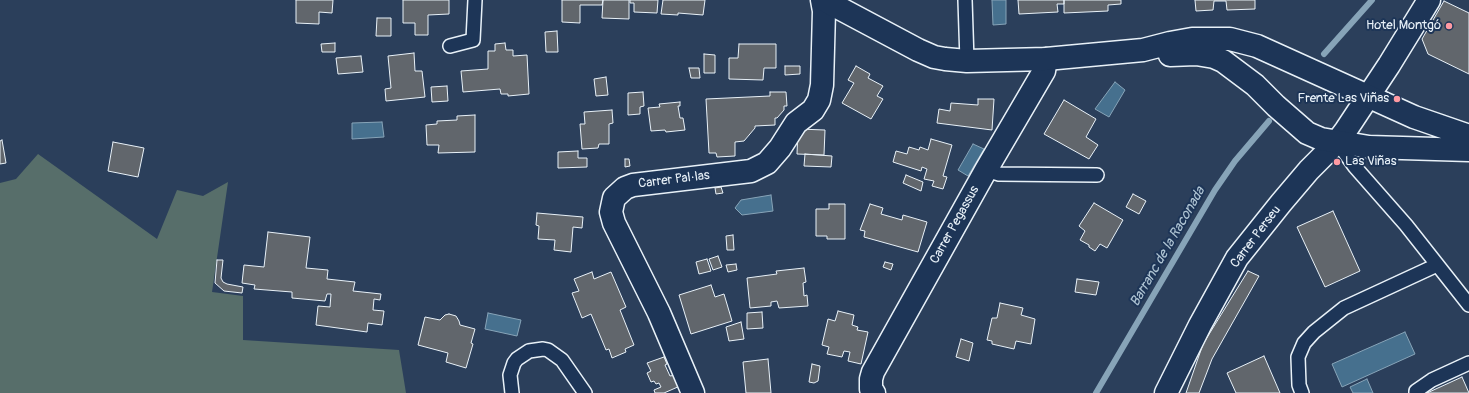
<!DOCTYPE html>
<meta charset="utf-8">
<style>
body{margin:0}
canvas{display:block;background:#2b3f5b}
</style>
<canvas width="1469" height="393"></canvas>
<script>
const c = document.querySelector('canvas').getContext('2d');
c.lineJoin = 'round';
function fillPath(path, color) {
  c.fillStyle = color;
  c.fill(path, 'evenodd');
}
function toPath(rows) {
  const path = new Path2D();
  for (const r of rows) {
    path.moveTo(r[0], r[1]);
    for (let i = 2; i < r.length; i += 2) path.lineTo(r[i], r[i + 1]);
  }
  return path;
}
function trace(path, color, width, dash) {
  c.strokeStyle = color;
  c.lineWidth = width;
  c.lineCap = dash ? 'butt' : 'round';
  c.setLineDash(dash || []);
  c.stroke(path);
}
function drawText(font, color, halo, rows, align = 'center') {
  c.font = font + ' Pangolin,sans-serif';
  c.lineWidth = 4;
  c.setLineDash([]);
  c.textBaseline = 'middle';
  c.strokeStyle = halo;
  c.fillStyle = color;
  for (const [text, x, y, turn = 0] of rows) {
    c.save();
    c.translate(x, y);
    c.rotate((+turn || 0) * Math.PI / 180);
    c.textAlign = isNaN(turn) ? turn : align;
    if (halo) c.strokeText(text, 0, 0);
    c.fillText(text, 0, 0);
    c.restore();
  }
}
fillPath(toPath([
 [38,154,157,239,177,190,203,196,228,182,212,292,243,296,243,340,399,350,406,393,0,393,0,183,16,179]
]), '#576e6a');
const water = toPath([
 [992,0,1006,0,1006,24,993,25,992,0],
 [1115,82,1125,90,1109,117,1095,109,1115,82],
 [382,122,384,137,352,139,352,123,382,122],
 [973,144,984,149,968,176,958,170,973,144],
 [771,195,773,211,742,215,735,208,741,200,771,195],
 [488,313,521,320,517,336,485,329,488,313],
 [1405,332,1415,354,1342,387,1332,364,1405,332],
 [1367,379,1373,393,1353,393,1350,387,1367,379]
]);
fillPath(water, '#46708e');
trace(water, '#87a4b8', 1);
trace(toPath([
 [1324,54,1372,0],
 [1096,393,1215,190,1235,161,1269,121]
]), '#87a4b8', 6);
const building = toPath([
 [296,0,333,0,332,13,319,12,319,24,296,23,296,0],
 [403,0,449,0,449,14,428,15,428,35,415,35,415,23,403,23,403,0],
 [562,0,603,0,602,5,580,5,580,23,562,22,562,0],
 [603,0,629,0,629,19,602,18,603,0],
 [630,0,658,0,657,13,634,12,634,3,630,3,630,0],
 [663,0,705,0,703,15,678,13,678,15,661,14,663,0],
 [1018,0,1064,0,1064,4,1057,4,1058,12,1019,14,1018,0],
 [1064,0,1121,0,1121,4,1108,5,1108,11,1064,13,1064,0],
 [1195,0,1255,0,1255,9,1227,10,1226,1,1214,1,1213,10,1196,11,1195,0],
 [1444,1,1469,13,1469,74,1428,54,1422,39,1444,1],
 [377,18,391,18,391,36,376,36,377,18],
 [557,31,558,52,546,52,545,32,557,31],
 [335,43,335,52,322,52,321,44,335,43],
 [505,43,506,50,513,50,513,56,527,55,529,94,508,96,508,94,501,94,500,89,463,92,461,71,488,69,488,51,495,51,495,44,505,43],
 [739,44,776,44,776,68,764,68,763,80,729,79,729,58,738,58,739,44],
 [414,53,415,71,422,71,425,97,386,101,385,89,391,88,388,56,414,53],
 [704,54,715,55,715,73,704,73,704,54],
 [361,56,363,72,338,74,336,58,361,56],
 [785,66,800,66,800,74,785,75,785,66],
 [856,66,870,74,868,78,883,86,877,96,883,99,871,119,842,103,854,83,848,80,856,66],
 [689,68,699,68,700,78,691,78,689,68],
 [606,77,608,95,596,96,594,79,606,77],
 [447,86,448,101,432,102,431,87,447,86],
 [643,92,644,106,640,107,640,114,628,115,628,93,643,92],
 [770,92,786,92,787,106,784,106,784,110,777,118,775,118,775,125,755,126,755,128,744,141,735,142,735,156,717,157,716,153,709,153,706,99,770,96,770,92],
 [978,99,994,99,992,130,937,123,939,109,950,111,951,103,978,105,978,99],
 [1064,100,1096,119,1086,137,1098,145,1089,159,1044,134,1064,100],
 [680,102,680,106,678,106,680,118,683,118,685,130,666,132,665,130,651,131,648,108,660,107,659,104,680,102],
 [612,110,613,123,609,124,609,144,599,144,598,148,582,149,580,124,585,124,584,112,612,110],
 [475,115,475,152,438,153,439,145,427,145,426,125,437,124,437,121,457,120,457,116,475,115],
 [798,129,825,130,824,155,797,154,798,129],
 [931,139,952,145,943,176,947,177,943,189,932,186,934,181,924,179,927,169,922,167,921,171,893,162,896,151,907,154,909,147,919,150,920,147,928,150,931,139],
 [2,140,6,163,0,164,0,141,2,140],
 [113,142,144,148,138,177,108,171,113,142],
 [578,151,578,158,587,158,587,167,558,168,558,152,578,151],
 [805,154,832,156,831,167,804,166,805,154],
 [625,159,629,159,630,166,625,167,625,159],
 [906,175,923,182,921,191,903,183,906,175],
 [721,187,723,193,716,194,715,188,721,187],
 [1133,194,1146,201,1139,214,1126,207,1133,194],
 [1094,203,1123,220,1107,248,1100,244,1095,251,1089,247,1089,245,1080,240,1085,231,1079,226,1094,203],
 [829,204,845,204,845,239,827,239,827,236,816,236,816,209,829,209,829,204],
 [870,204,883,208,881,214,902,220,903,215,927,222,918,252,864,237,865,231,860,230,870,204],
 [1333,211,1360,271,1325,287,1297,227,1333,211],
 [537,213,583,217,582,228,573,227,571,252,554,250,555,240,538,239,539,226,536,225,537,213],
 [268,232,310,237,306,268,328,270,327,279,355,282,353,291,381,294,380,300,374,299,373,310,384,311,382,325,368,323,367,332,316,325,318,306,330,307,331,294,327,294,325,301,292,298,292,292,254,289,255,285,242,283,244,265,264,267,268,232],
 [733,235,734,250,727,250,726,236,733,235],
 [718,256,722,267,713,270,709,259,718,256],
 [707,259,711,271,699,274,696,262,707,259],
 [217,260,223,260,221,278,223,282,227,284,243,287,242,293,224,291,215,283,217,260],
 [885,262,893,264,891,270,883,267,885,262],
 [736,264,737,270,728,272,726,265,736,264],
 [804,268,806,282,803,283,804,296,807,295,808,306,779,308,777,301,771,302,771,306,750,308,747,278,777,274,776,271,804,268],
 [1248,271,1259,276,1212,359,1199,393,1186,393,1203,344,1248,271],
 [592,272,594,279,611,272,626,307,620,310,634,345,625,349,626,352,612,358,609,349,606,350,591,314,582,318,572,293,579,291,574,279,592,272],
 [1077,279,1099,282,1096,295,1075,292,1077,279],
 [711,285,715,297,724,294,732,321,691,334,679,295,711,285],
 [1000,303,1023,308,1021,315,1035,319,1031,344,1016,341,1014,349,992,344,992,341,987,340,992,318,997,318,1000,303],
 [838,311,854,315,852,325,858,327,857,330,868,332,861,364,848,361,850,352,844,351,842,357,827,354,829,347,822,345,828,319,835,321,838,311],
 [762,312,763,328,747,329,747,313,762,312],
 [449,314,456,316,459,321,460,325,475,329,471,343,473,344,466,368,446,362,448,353,418,345,425,317,440,320,445,315,449,314],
 [741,322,744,339,729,341,726,327,741,322],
 [961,339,973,343,969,361,956,357,961,339],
 [1264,356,1280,393,1236,393,1227,373,1264,356],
 [664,357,667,364,665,365,670,376,676,375,680,386,664,393,655,393,654,390,661,387,659,383,656,384,654,381,651,382,647,373,651,371,647,363,664,357],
 [768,359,771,393,746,393,743,362,768,359],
 [812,364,820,366,818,381,814,383,809,382,812,364],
 [1462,377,1469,393,1427,393,1462,377]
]);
fillPath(building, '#61666c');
trace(building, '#e8f1f8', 1);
const lane = toPath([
 [965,0,967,61],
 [450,46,473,40,475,0],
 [1337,142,1355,167,1406,225,1469,305],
 [986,170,999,174,1097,175],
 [512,393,510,375,514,363,517,359,529,351,543,349,548,350,562,360,585,393],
 [1302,393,1299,385,1298,357,1304,343,1314,332,1344,308,1437,265],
 [1416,393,1416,391,1432,380,1469,363]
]);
const street = toPath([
 [693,393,659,313,614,223,611,212,614,198,625,188,633,185,751,171,767,163,780,148,796,123,813,110,819,100,822,85,824,11,822,0],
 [874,393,871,389,871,379,873,372,986,170,1044,71,1046,59],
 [1166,393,1200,325,1237,258,1281,203,1309,170,1337,142,1346,130,1389,65,1429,0]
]);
const secondary = toPath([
 [824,0,918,50,934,57,945,59,967,61,1046,59,1143,50,1170,43,1192,39,1230,39,1257,46,1414,117,1469,136],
 [1170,55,1196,54,1214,57,1223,61,1255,85,1276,106,1307,133,1321,139,1369,147,1469,150]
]);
trace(lane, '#e8f1f8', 16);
trace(street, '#e8f1f8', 25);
trace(secondary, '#e8f1f8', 25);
trace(lane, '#1d3557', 13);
trace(street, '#1d3557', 22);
trace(secondary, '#1d3557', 22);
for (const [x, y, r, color] of [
 [1449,26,4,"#ff9aa2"],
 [1397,99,4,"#ff9aa2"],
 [1337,162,4,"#ff9aa2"]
]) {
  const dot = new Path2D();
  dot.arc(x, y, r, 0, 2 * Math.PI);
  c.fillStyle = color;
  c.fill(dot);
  trace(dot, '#1d3557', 1.5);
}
drawText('13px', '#e8f1f8', '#1d3557', [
 ["Hotel Montgó",1441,26],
 ["Frente Las Viñas",1389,99],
 ["Las Viñas",1345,162,"left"]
], 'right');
drawText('13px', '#e8f1f8', '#1d3557', [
 ["Carrer Pal·las",674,180,-7],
 ["Carrer Pegassus",955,225,-61],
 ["Carrer Perseu",1256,237,-53]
]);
drawText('italic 14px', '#afc4d3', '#1d3557', [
 ["Barranc de la Raconada",1168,247,-60]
]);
</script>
